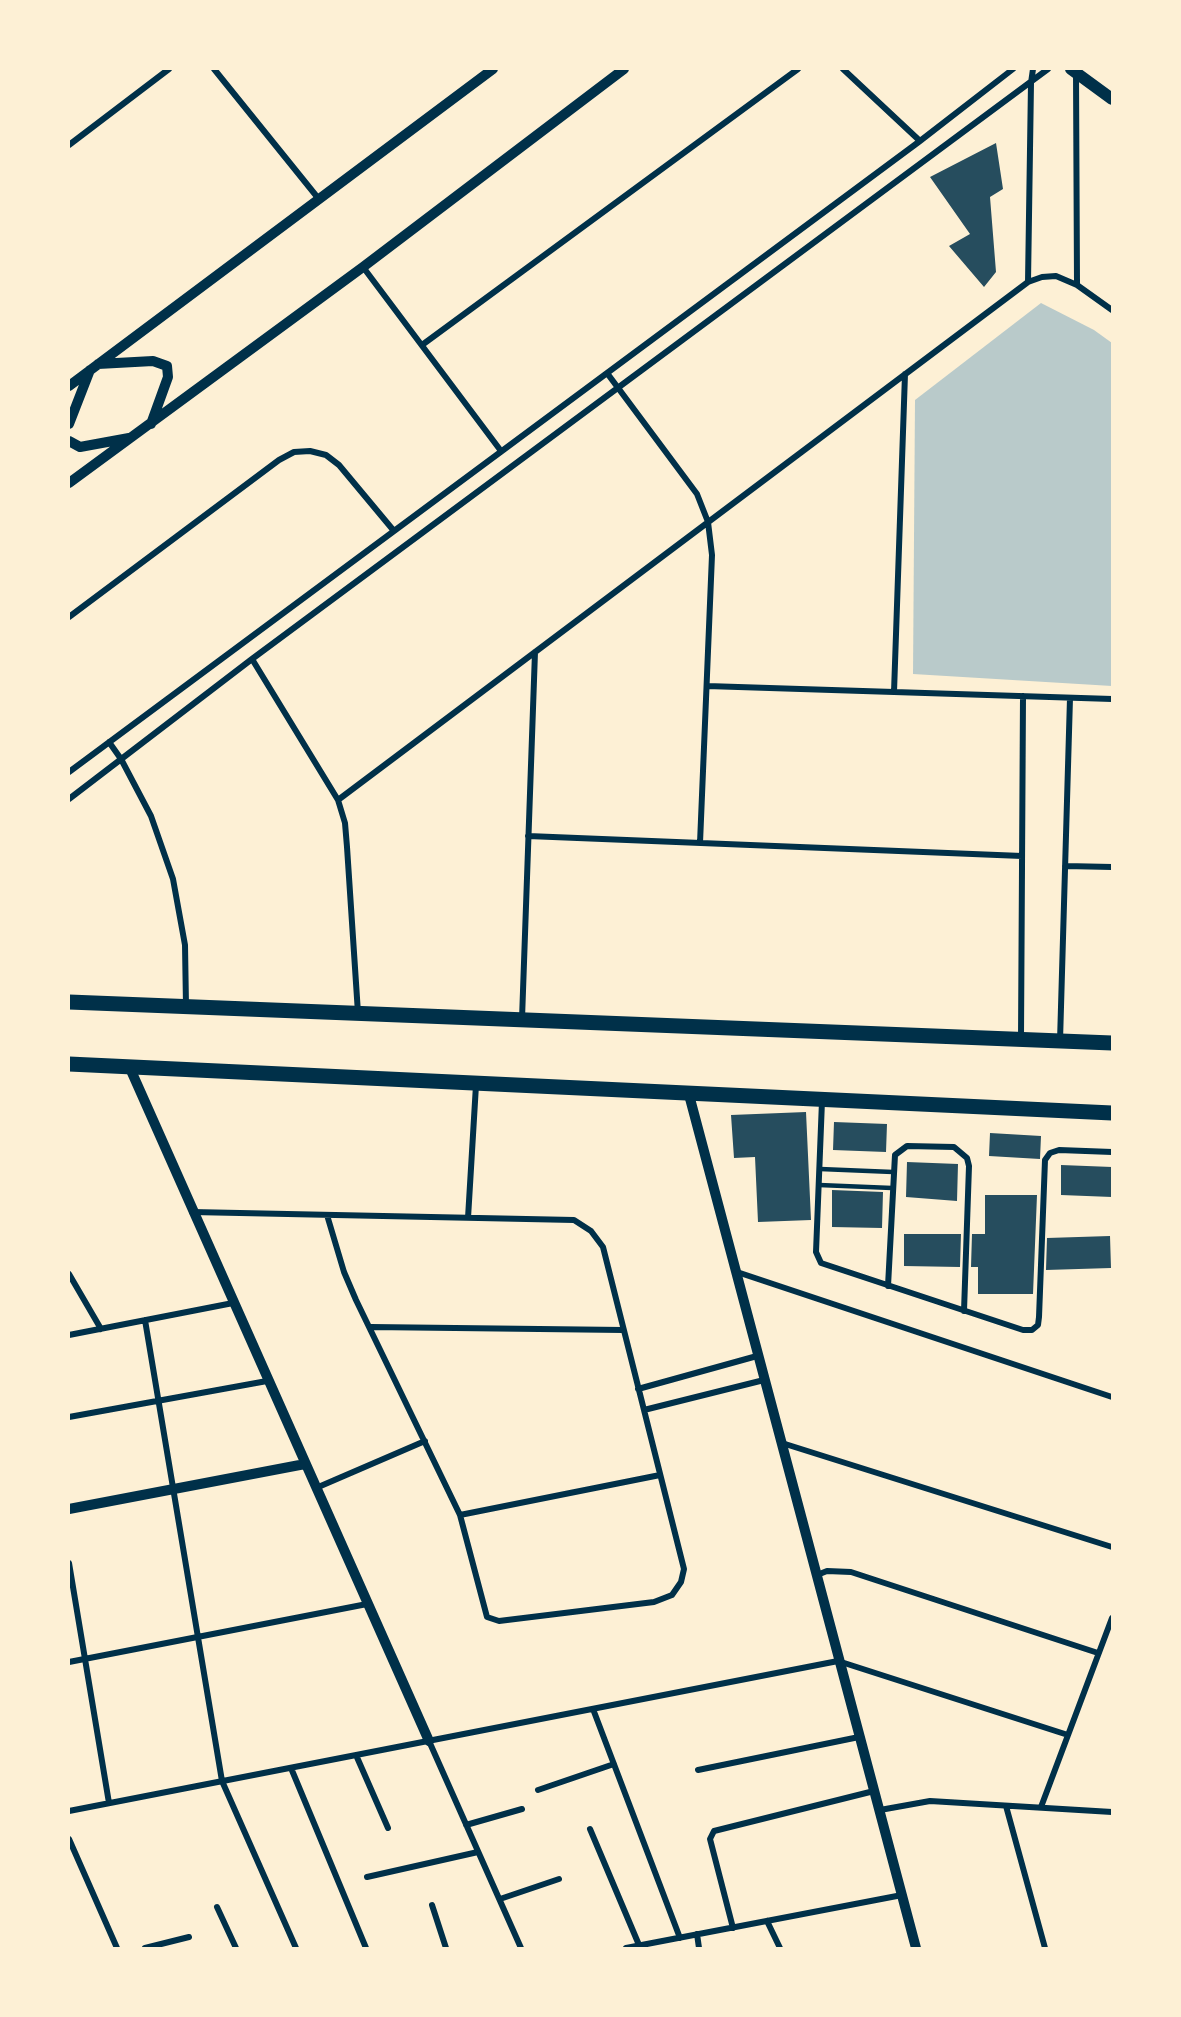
<!DOCTYPE html>
<style>
body{margin:0}
#map{position:relative;width:1181px;height:2017px;overflow:hidden;background:#fdf0d5;font-family:"Fira Sans Condensed",sans-serif}
canvas{display:block}
.frame{position:absolute;inset:0;border:70px solid #fdf0d5;pointer-events:none}
</style>
<div id="map">
<canvas width="1181" height="2017"></canvas>
<div class="frame"></div>
</div>
<script>
const c = document.querySelector('canvas').getContext('2d');
c.lineJoin = 'round';
function fillPath(path, color) {
  c.fillStyle = color;
  c.fill(path, 'evenodd');
}
function toPath(rows) {
  const path = new Path2D();
  for (const r of rows) {
    path.moveTo(r[0], r[1]);
    for (let i = 2; i < r.length; i += 2) path.lineTo(r[i], r[i + 1]);
  }
  return path;
}
function trace(path, color, width, dash) {
  c.strokeStyle = color;
  c.lineWidth = width;
  c.lineCap = dash ? 'butt' : 'round';
  c.setLineDash(dash || []);
  c.stroke(path);
}
fillPath(toPath([
 [1041,303,1094,330,1112,343,1112,686,913,674,915,400]
]), '#b9caca');
fillPath(toPath([
 [996,143,1003,189,990,197,996,272,984,287,949,246,970,234,930,177],
 [806,1112,811,1220,758,1222,755,1157,734,1158,731,1115],
 [834,1122,887,1124,886,1152,833,1150],
 [990,1133,1041,1136,1040,1159,989,1156],
 [907,1162,958,1164,957,1201,906,1197],
 [1061,1165,1112,1167,1112,1197,1061,1195],
 [832,1190,883,1192,882,1228,832,1227],
 [985,1195,1037,1195,1033,1294,978,1294,978,1267,971,1267,972,1234,985,1234],
 [904,1234,961,1234,960,1267,904,1266],
 [1110,1236,1111,1268,1046,1270,1047,1238]
]), '#264d5e');
trace(toPath([
 [820,1169,893,1172],
 [819,1185,892,1188]
]), '#003049', 4.5);
trace(toPath([
 [214,69,318,198],
 [843,69,920,141],
 [1076,73,1077,285],
 [69,145,169,69],
 [363,267,501,451],
 [1028,282,1031,83,1033,69],
 [422,345,798,69],
 [607,373,697,494,708,522,712,555,700,843],
 [69,617,279,460,294,452,310,451,326,455,339,465,394,531],
 [252,659,338,800,345,823,347,847,358,1013],
 [707,686,1112,699],
 [894,692,905,374],
 [109,742,121,759,151,816,173,879,185,945,186,1006],
 [69,772,920,141,1013,69],
 [69,799,252,659,1048,69],
 [338,800,1028,282,1042,277,1056,276,1077,285,1112,310],
 [528,836,1022,856],
 [1065,866,1112,867],
 [522,1019,535,652],
 [1021,1038,1023,696],
 [1060,1041,1070,698],
 [822,1101,816,1252,821,1263,1023,1330,1032,1330,1038,1325,1039,1317,1045,1160,1050,1153,1059,1150,1112,1152],
 [192,1212,574,1220,591,1231,603,1247,684,1569,681,1582,672,1595,654,1602,499,1621,487,1617,460,1515,356,1300,344,1272,327,1215],
 [468,1218,476,1085],
 [737,1272,1112,1397],
 [69,1274,101,1329],
 [888,1286,895,1155,907,1146,954,1147,967,1158,969,1166,964,1311],
 [145,1320,222,1781,296,1948],
 [371,1327,623,1330],
 [69,1335,233,1303],
 [638,1389,757,1356],
 [644,1410,764,1380],
 [69,1417,267,1381],
 [782,1443,1112,1547],
 [316,1488,425,1441],
 [460,1515,660,1475],
 [69,1563,109,1803],
 [817,1575,827,1571,851,1572,1098,1653],
 [69,1662,367,1604],
 [593,1709,680,1938],
 [429,1741,521,1948],
 [356,1755,388,1828],
 [291,1768,366,1948],
 [698,1770,859,1737],
 [538,1790,614,1764],
 [1006,1806,1045,1948],
 [1041,1807,1112,1618],
 [880,1810,930,1801,1112,1812],
 [69,1811,838,1661,1068,1735],
 [466,1825,522,1809],
 [590,1829,639,1945],
 [69,1839,117,1948],
 [367,1877,478,1852],
 [500,1899,559,1879],
 [432,1905,446,1948],
 [217,1907,236,1948],
 [767,1921,780,1948],
 [733,1928,710,1839,714,1831,874,1791],
 [697,1934,699,1948],
 [145,1948,189,1937],
 [626,1948,902,1895]
]), '#003049', 6);
trace(toPath([
 [98,364,153,361,167,366,168,377,151,424],
 [69,386,493,69],
 [69,424,90,370],
 [69,441,80,447,129,438],
 [69,483,363,267,624,69],
 [129,1066,429,1741],
 [688,1091,916,1948],
 [69,1509,305,1464]
]), '#003049', 10);
trace(toPath([
 [1071,69,1112,99]
]), '#003049', 12);
trace(toPath([
 [69,1002,1112,1043],
 [69,1064,1112,1113]
]), '#003049', 15);
</script>
